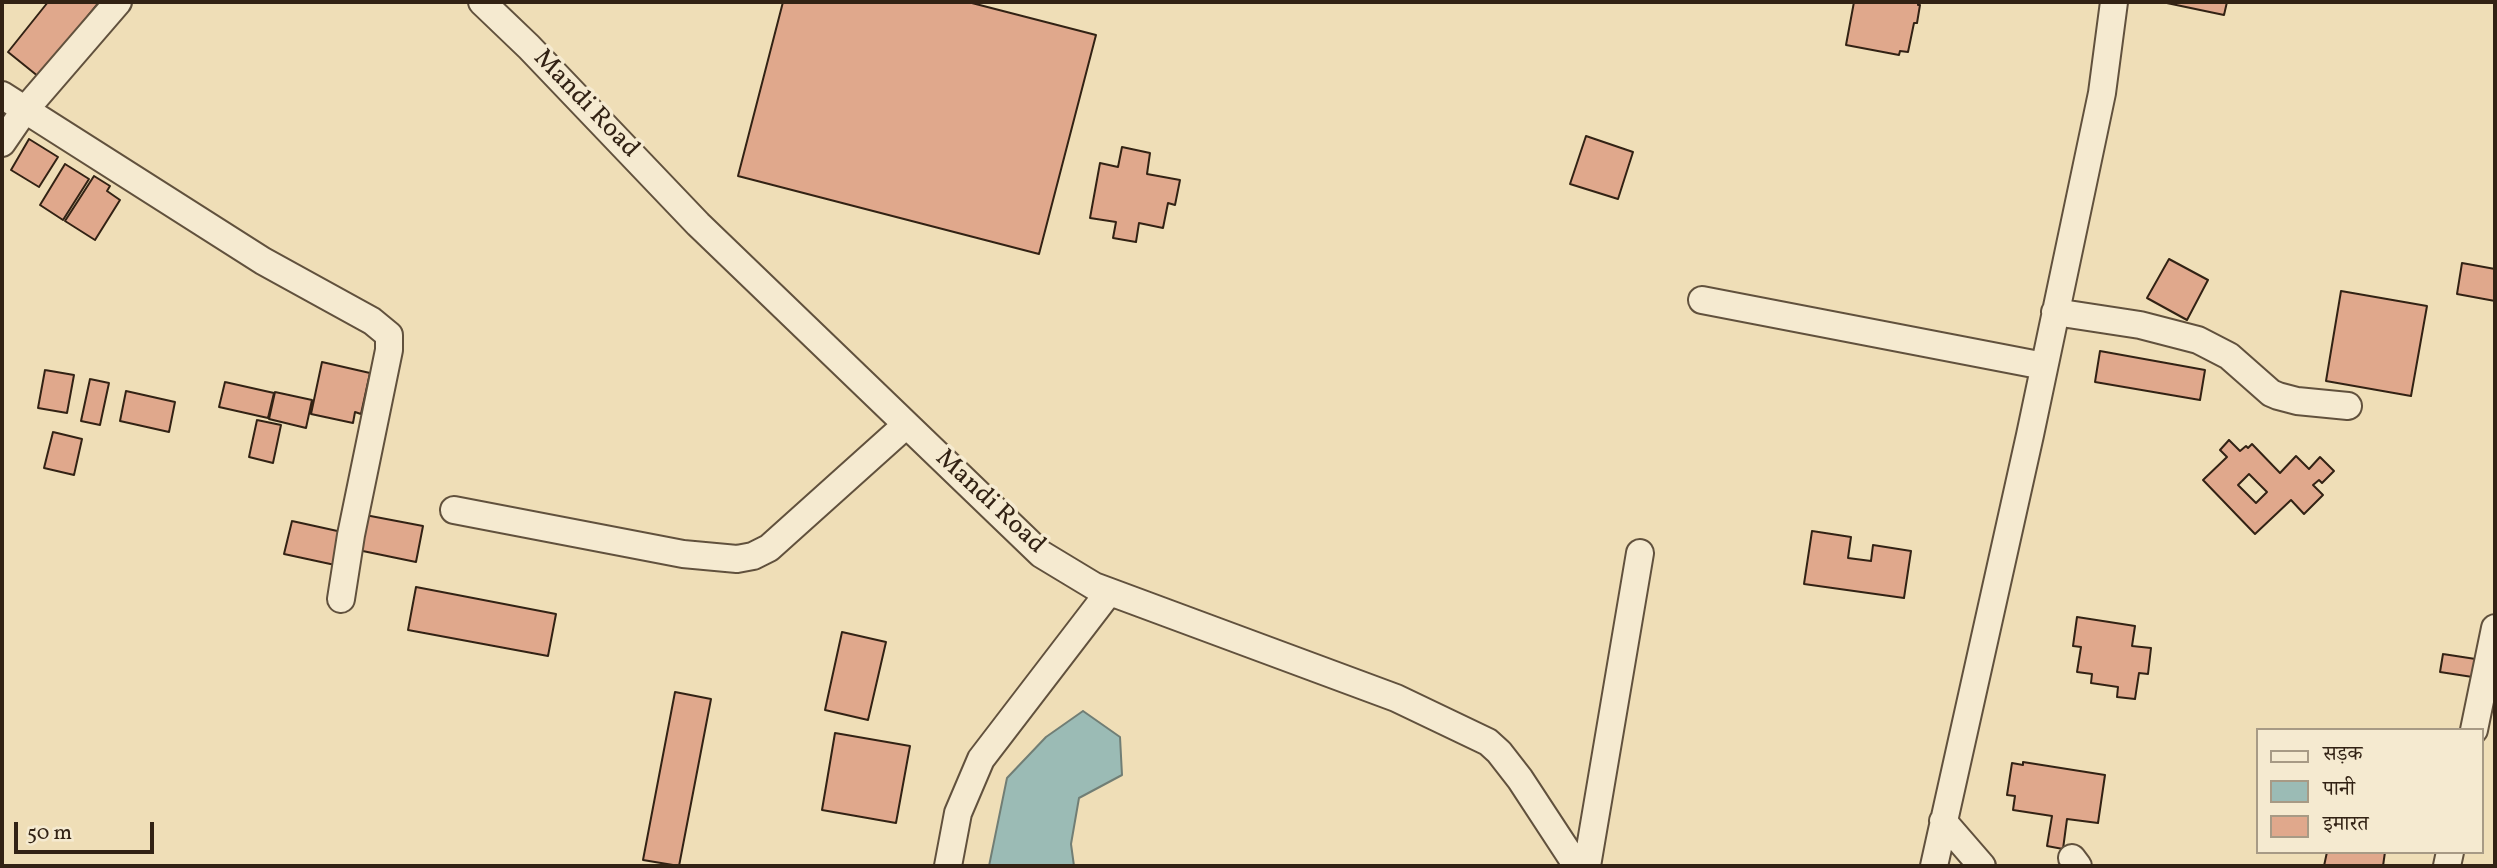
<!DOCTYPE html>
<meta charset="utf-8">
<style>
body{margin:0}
#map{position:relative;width:2497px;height:868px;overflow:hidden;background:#efdeb7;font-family:Vollkorn,"Noto Serif Devanagari",serif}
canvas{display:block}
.frame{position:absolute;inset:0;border:4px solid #322214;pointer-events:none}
.legend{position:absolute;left:2256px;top:728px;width:228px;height:126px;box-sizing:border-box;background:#f5ead0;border:2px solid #a79a85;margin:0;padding:9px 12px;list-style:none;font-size:21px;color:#322214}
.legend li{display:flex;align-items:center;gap:14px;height:35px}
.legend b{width:35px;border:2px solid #a79a85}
.scale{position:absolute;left:14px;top:822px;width:140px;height:32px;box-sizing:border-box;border:4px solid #322214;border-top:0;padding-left:9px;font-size:21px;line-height:24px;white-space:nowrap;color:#322214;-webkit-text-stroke:5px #f5ead0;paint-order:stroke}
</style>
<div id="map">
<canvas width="2497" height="868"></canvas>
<div class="frame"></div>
<ul class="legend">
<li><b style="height:9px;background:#f5ead0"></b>सड़क</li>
<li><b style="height:19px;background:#9bbbb5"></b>पानी</li>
<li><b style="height:19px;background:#e0a88c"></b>इमारत</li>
</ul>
<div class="scale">50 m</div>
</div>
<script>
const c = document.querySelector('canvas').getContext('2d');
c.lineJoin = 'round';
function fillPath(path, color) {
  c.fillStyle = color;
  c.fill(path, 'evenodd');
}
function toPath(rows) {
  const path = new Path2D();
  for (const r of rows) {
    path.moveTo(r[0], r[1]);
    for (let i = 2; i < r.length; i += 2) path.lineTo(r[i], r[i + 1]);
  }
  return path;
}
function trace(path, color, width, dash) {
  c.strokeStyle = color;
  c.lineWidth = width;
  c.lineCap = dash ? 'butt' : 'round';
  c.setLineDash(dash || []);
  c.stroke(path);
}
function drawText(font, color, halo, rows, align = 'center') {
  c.font = font + ' Vollkorn,serif';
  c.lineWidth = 7;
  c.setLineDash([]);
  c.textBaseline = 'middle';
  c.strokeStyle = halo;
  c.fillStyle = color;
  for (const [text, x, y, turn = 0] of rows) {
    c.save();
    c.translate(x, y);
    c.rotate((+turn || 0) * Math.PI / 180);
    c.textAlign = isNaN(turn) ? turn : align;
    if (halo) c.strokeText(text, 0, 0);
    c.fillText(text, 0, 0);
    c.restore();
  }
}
const water = toPath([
 [1083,711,1120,737,1122,775,1079,798,1071,844,1074,866,989,866,1007,778,1046,737,1083,711]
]);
fillPath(water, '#9bbbb5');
trace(water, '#717e75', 2);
const building = toPath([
 [48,2,99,2,39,77,8,52,48,2],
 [783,2,968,2,1096,35,1039,254,738,176,783,2],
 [1854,2,1918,2,1918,5,1920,5,1917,23,1914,23,1908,52,1900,51,1899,55,1846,45,1854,2],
 [2162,2,2227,2,2224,15,2162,2],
 [1586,136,1633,152,1618,199,1570,184,1586,136],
 [29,139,58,157,39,187,11,170,29,139],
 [1122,147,1150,153,1147,174,1180,180,1175,205,1168,203,1163,228,1139,223,1136,242,1113,238,1116,222,1090,218,1100,163,1118,167,1122,147],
 [65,164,89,179,63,220,40,205,65,164],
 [94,176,110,186,107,191,120,200,95,240,65,221,94,176],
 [2169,259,2208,280,2187,320,2147,298,2169,259],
 [2462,263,2495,269,2495,301,2457,294,2462,263],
 [2341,291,2427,306,2411,396,2326,381,2341,291],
 [2100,351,2205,370,2200,400,2095,382,2100,351],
 [322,362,370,373,361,414,355,412,353,423,311,414,322,362],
 [45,370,74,375,67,413,38,408,45,370],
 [90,379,109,383,100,425,81,421,90,379],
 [225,382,274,393,268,418,219,407,225,382],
 [126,391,175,402,169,432,120,421,126,391],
 [275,392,312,400,306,428,269,419,275,392],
 [257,420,281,425,273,463,249,457,257,420],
 [53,432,82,439,74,475,44,468,53,432],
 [2229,440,2240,451,2246,446,2248,448,2252,444,2280,473,2296,456,2309,469,2320,457,2334,471,2322,483,2319,480,2313,485,2323,495,2304,514,2291,500,2255,534,2203,480,2227,457,2220,450,2229,440],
 [2249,474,2267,492,2256,503,2238,485,2249,474],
 [360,514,423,526,416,562,353,549,360,514],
 [292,521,342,532,335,565,284,554,292,521],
 [1812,531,1851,537,1848,558,1871,561,1873,545,1911,551,1904,598,1804,584,1812,531],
 [416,587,556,614,548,656,408,630,416,587],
 [2077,617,2135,626,2132,646,2151,648,2148,674,2139,673,2135,699,2117,697,2118,687,2091,683,2092,674,2077,672,2081,647,2073,646,2077,617],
 [842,632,886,642,868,720,825,710,842,632],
 [2443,654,2482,660,2479,678,2440,672,2443,654],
 [675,692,711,699,679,866,643,860,675,692],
 [835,733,910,746,896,823,822,810,835,733],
 [2023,762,2105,775,2098,823,2067,819,2063,849,2047,846,2052,816,2013,810,2015,796,2007,795,2012,763,2023,765,2023,762],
 [2327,852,2385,852,2383,866,2324,866,2327,852]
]);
fillPath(building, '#e0a88c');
trace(building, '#322214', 2);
const minor = toPath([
 [482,2,529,47,698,224,1041,554,1094,586,1396,698,1488,742,1499,752,1520,779,1577,866],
 [2,95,263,261,372,321,389,335,389,350,351,535,341,599],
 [2,143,24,111,118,2],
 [1702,300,2044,366],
 [2055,312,2140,325,2198,340,2229,356,2271,393,2278,396,2297,401,2348,406],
 [454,510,683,554,737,559,753,556,769,548,906,425],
 [2474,730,2495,628],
 [1943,821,1982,866],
 [2072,858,2078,866],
 [948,866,958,813,981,759,1109,592],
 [1587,866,1640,553],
 [1934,866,2030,435,2102,93,2114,2],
 [2447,866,2450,852]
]);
trace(minor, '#61513d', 30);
trace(minor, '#f5ead0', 26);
drawText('26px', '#322214', '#f5ead0', [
 ["Mandi Road",585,105,46],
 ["Mandi Road",989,503,43]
]);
</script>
